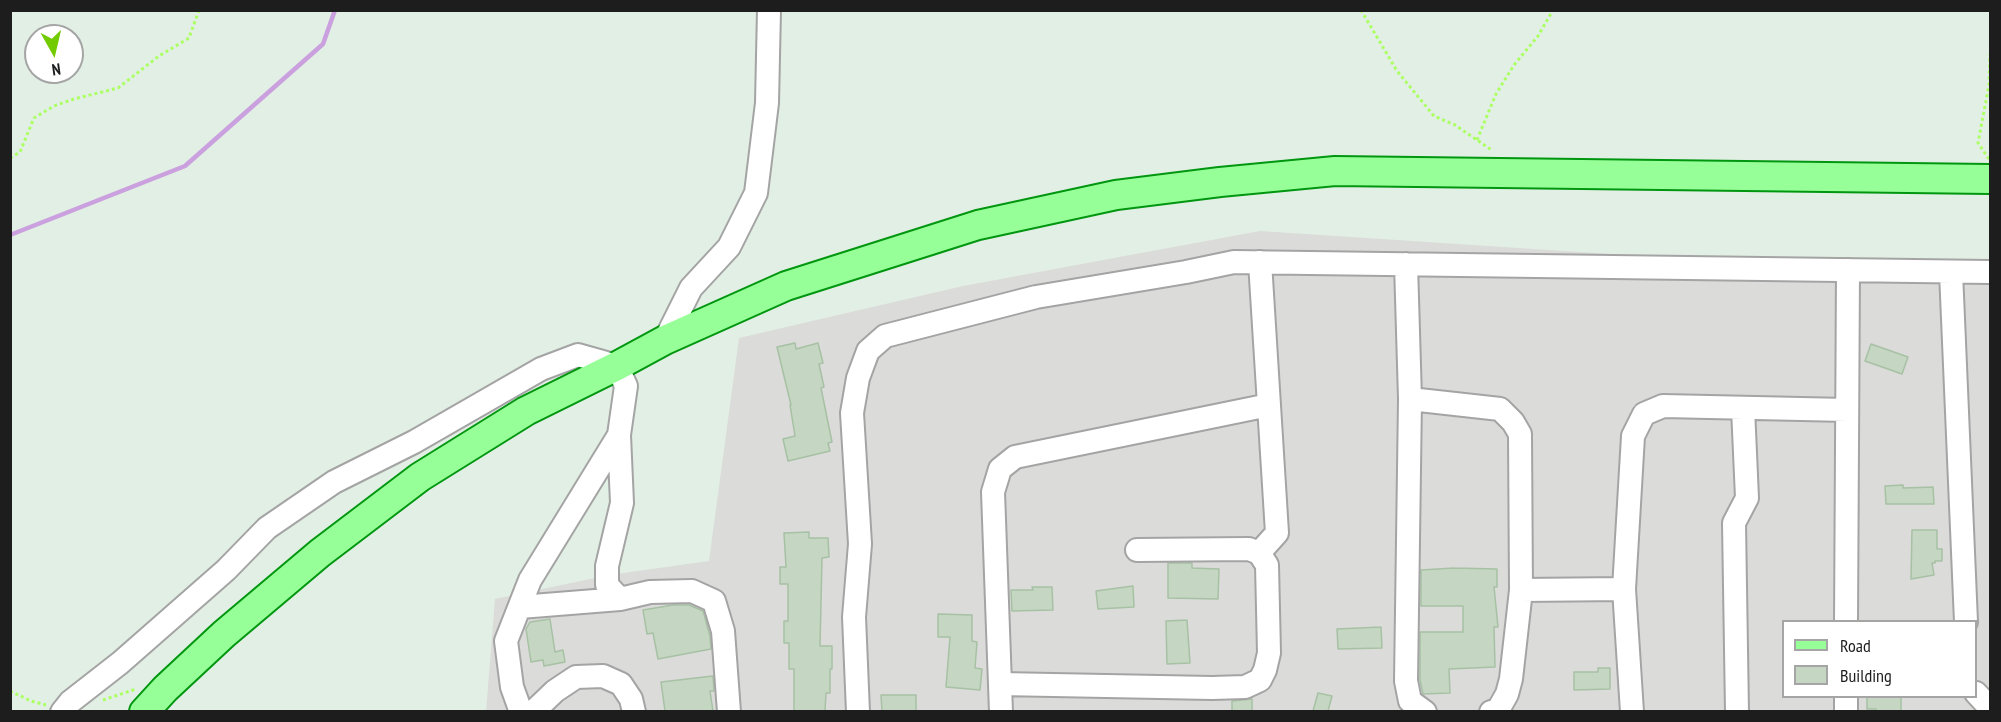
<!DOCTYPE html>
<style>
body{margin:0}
#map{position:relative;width:2001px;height:722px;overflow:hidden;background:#e2efe4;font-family:"PT Sans Narrow",sans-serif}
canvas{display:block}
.frame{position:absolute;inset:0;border:12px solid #1d1d1d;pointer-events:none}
.legend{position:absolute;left:1782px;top:620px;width:195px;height:78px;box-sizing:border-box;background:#fff;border:2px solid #a5a5a5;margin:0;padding:8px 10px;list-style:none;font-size:18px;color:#1d1d1d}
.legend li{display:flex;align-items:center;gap:12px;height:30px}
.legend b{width:30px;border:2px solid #a5a5a5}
.north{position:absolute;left:24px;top:24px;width:60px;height:60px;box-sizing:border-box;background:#fff;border:2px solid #a5a5a5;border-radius:50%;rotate:172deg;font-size:16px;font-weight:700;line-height:24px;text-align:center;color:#1d1d1d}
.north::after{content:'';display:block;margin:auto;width:21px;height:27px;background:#72ca00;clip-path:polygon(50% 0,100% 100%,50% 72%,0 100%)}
</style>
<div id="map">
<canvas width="2001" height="722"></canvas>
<div class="frame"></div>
<ul class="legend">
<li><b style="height:8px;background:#97ff98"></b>Road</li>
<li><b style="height:16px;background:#c5d6c2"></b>Building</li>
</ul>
<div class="north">N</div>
</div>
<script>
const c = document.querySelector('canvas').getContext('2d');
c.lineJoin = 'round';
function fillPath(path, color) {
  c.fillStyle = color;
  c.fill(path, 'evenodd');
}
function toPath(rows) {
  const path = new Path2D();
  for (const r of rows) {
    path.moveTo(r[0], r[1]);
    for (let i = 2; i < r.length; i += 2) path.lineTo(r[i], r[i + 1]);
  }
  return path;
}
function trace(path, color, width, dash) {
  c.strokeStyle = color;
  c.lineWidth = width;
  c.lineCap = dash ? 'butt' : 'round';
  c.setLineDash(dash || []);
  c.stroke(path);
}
fillPath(toPath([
 [1260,231,1990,279,1990,711,486,712,495,599,609,575,709,561,739,338,963,286],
 [1784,622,1976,622,1976,696,1784,696]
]), '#dbdbda');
trace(toPath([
 [10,235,185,166,323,44,335,10]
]), '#caa0df', 4.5);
const building = toPath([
 [795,343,796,349,818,343,823,363,819,364,824,387,821,388,832,442,828,443,830,451,788,461,783,439,795,436,790,405,791,405,777,347,795,343],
 [1871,344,1908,357,1902,374,1865,361,1871,344],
 [1903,485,1903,488,1933,487,1934,504,1886,504,1885,486,1903,485],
 [1912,530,1937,530,1937,549,1942,549,1942,561,1935,561,1935,563,1932,563,1934,575,1911,579,1912,530],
 [809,532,809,538,828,538,829,557,822,558,820,646,832,646,832,669,830,669,830,693,826,693,825,711,794,711,794,669,789,669,789,643,784,643,784,621,788,621,788,584,780,584,780,567,786,567,784,533,809,532],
 [1168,563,1192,563,1192,568,1219,569,1218,599,1168,598,1168,563],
 [1454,568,1497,569,1497,587,1494,587,1498,627,1494,627,1495,667,1449,669,1450,693,1423,694,1420,680,1420,632,1463,632,1463,606,1421,606,1421,570,1454,568],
 [1133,586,1134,607,1098,609,1096,591,1133,586],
 [1032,587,1052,587,1053,610,1012,611,1011,590,1033,590,1032,587],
 [673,605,689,605,703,611,710,636,711,649,658,659,653,633,647,634,643,610,673,605],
 [938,614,972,615,972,641,977,642,975,668,982,669,980,690,946,687,950,637,938,637,938,614],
 [550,619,555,652,563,650,565,662,544,666,543,660,531,662,526,629,530,622,550,619],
 [1187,620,1190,663,1167,664,1166,621,1187,620],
 [1381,627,1382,648,1338,649,1337,629,1381,627],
 [1598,668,1610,668,1610,689,1574,690,1574,672,1598,672,1598,668],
 [713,676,714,691,710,691,713,711,665,711,661,682,713,676],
 [1318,693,1332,696,1328,711,1313,711,1318,693],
 [881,695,916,695,916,711,882,711,881,695],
 [1867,696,1901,696,1901,711,1876,711,1876,709,1867,709,1867,696],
 [1252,699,1252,711,1232,711,1232,701,1252,699]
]);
fillPath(building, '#c5d6c2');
trace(building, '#a7c1a4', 1.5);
const minor = toPath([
 [1406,264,1410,399,1406,681,1410,701,1425,712],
 [1951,272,1966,622],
 [665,340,691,288,729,247,756,193,767,103,769,10],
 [1410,399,1500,409,1513,422,1520,434,1521,590,1511,679,1507,694,1498,710,1491,712],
 [1259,553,1277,533,1260,262],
 [1521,590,1624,589],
 [520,607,620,599,650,592,692,591,714,601,723,631,729,712],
 [1846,622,1848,270],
 [1000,684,1212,688,1245,687,1260,680,1265,670,1269,653,1267,565,1259,553,1249,549,1137,550],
 [1976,693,1990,708],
 [62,712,70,702,120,663,226,570,267,528,334,482,414,442,541,369,578,355,617,366,626,386,619,435,622,503,607,566,607,585,620,599],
 [521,712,512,687,506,641,530,580,619,435],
 [533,712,555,691,576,677,603,676,621,684,631,699,634,712],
 [858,712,854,617,860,544,852,413,858,378,868,351,885,336,1036,297,1186,272,1234,262,1990,272],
 [1001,712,993,492,1000,469,1015,457,1269,405],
 [1632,712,1624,589,1633,436,1644,414,1663,406,1847,410],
 [1737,712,1734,523,1747,498,1743,408],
 [1846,712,1846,696]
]);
const major = toPath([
 [144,712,165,689,224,634,320,553,420,477,526,411,617,366,665,340,786,286,978,225,1116,195,1220,182,1335,171,1990,179]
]);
trace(minor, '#a4a4a4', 26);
trace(major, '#009610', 32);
trace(toPath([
 [1361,10,1397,71,1434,116,1455,125,1493,151],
 [1477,140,1496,94,1514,65,1538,36,1553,10],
 [10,158,20,152,34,118,54,106,74,99,118,88,159,56,189,38,199,10],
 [1989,159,1978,143,1989,85,1990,54],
 [10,691,31,701,46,705],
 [103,700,136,689]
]), '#abff63', 3, [3, 3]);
trace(minor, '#fff', 22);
trace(major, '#97ff98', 28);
</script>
